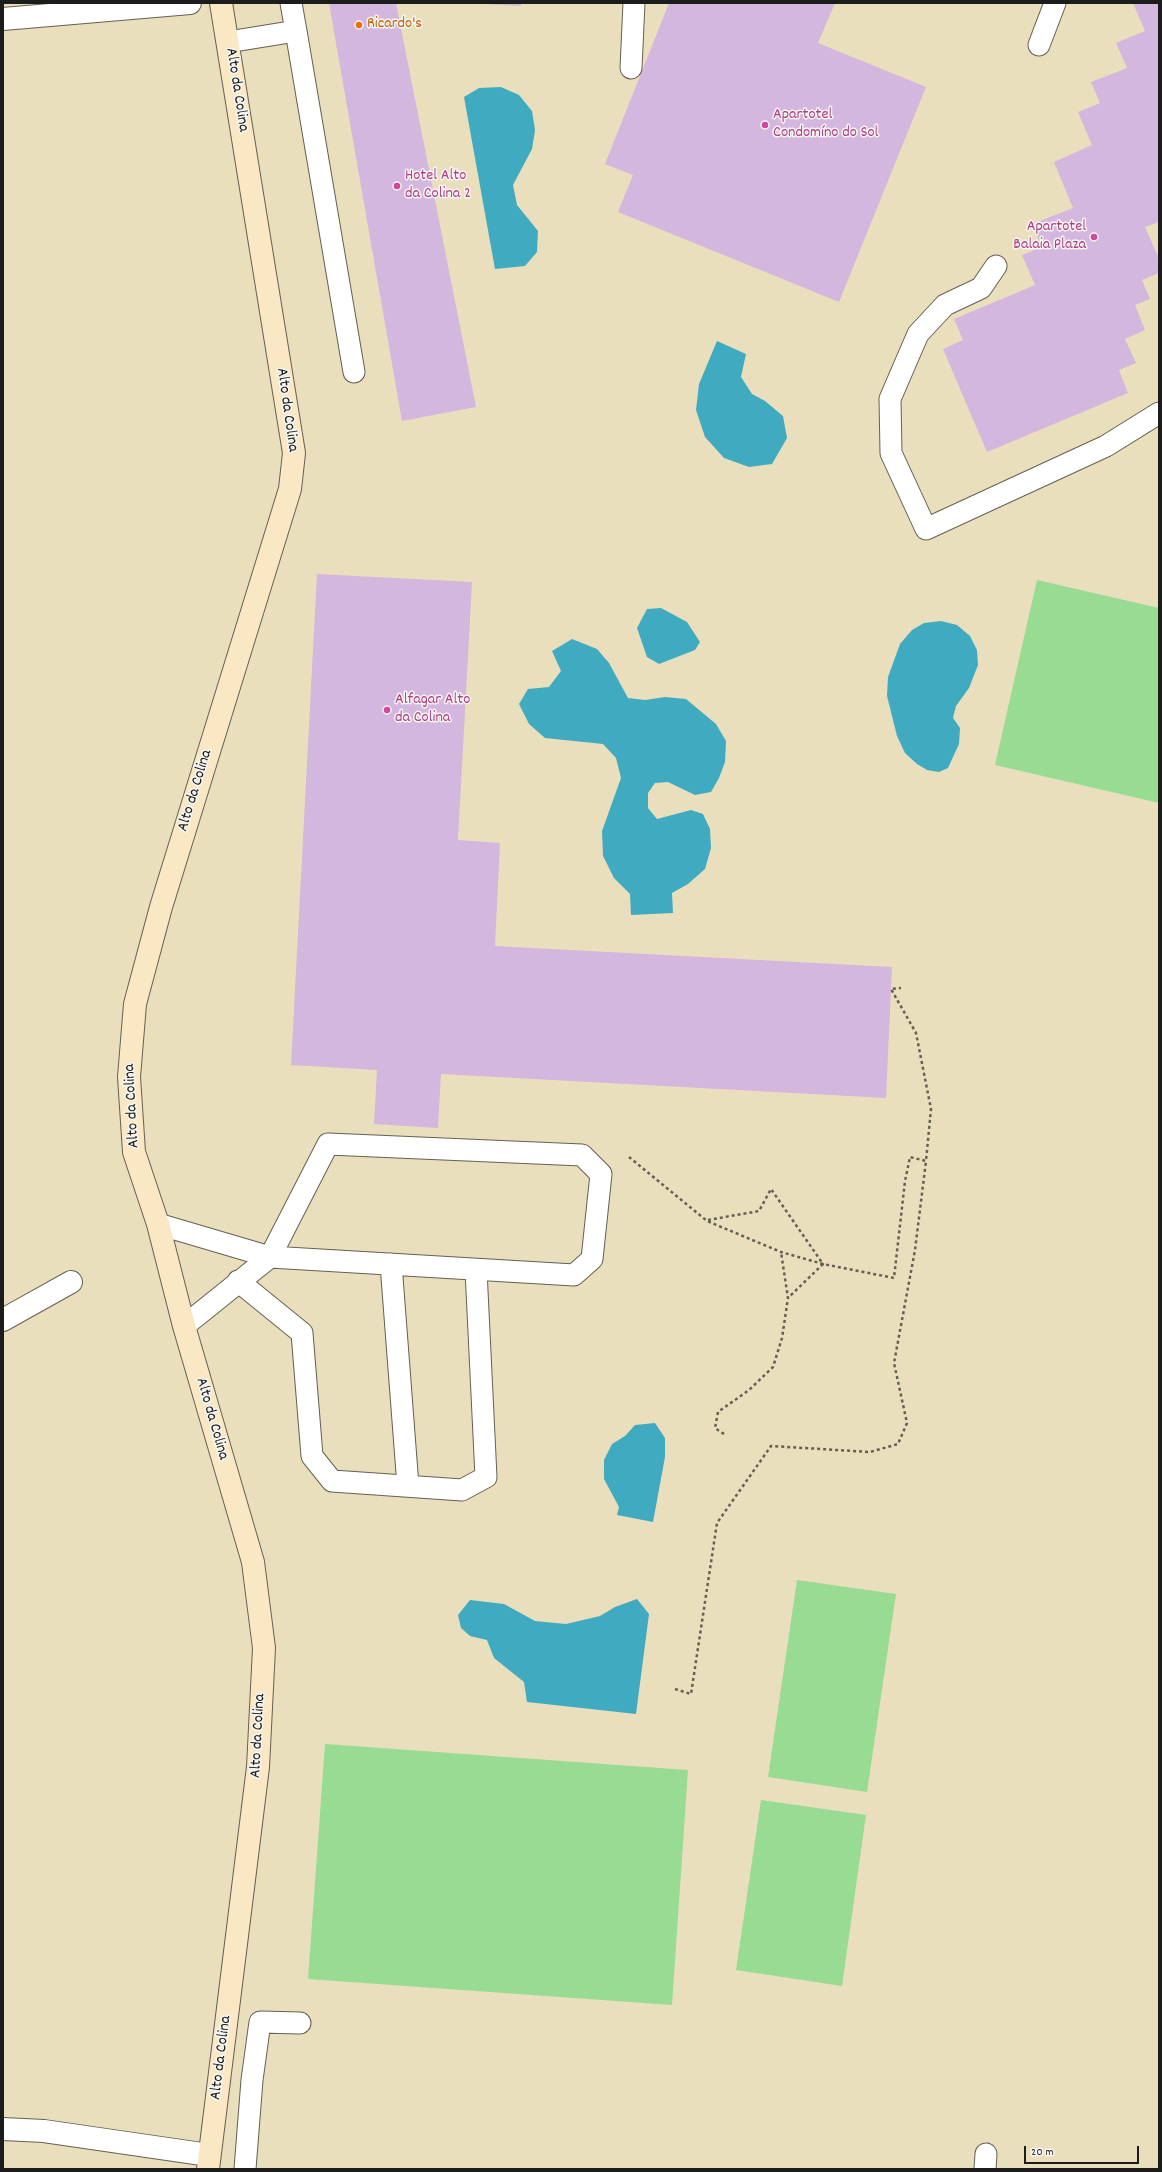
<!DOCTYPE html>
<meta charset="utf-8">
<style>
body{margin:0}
#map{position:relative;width:1162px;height:2172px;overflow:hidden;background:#e9dfbc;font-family:Dekko,sans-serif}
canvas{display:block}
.frame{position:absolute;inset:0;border:4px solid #1c1c1c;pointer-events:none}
.scale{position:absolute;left:1024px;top:2146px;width:115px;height:18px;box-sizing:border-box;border:2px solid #1c1c1c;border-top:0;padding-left:5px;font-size:12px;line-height:14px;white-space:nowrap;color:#1c1c1c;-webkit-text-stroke:3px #f6f6f2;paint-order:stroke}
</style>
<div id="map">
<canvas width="1162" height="2172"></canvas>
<div class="frame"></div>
<div class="scale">20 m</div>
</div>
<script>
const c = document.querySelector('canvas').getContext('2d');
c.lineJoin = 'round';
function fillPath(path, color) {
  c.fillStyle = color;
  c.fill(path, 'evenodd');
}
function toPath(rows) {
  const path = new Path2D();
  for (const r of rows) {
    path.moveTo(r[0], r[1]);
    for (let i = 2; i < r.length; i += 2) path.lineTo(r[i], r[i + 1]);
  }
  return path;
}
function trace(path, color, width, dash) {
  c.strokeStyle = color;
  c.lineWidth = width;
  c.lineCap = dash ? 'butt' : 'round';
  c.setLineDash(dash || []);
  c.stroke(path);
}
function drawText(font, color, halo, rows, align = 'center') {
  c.font = font + ' Dekko,sans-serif';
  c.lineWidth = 3;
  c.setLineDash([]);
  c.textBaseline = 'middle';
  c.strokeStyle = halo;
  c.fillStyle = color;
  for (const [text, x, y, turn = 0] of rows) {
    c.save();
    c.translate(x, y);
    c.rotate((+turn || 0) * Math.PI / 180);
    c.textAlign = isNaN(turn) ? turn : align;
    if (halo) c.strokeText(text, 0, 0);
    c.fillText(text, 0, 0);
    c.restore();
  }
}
fillPath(toPath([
 [1037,580,1159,608,1159,803,995,765],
 [797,1580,896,1594,867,1792,768,1777],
 [325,1744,688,1770,672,2005,308,1979],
 [761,1800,866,1815,842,1986,736,1970]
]), '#98dc94');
fillPath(toPath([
 [501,87,519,95,532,111,535,130,532,149,513,185,517,205,538,231,537,252,525,266,495,269,464,97,479,88],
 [717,341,746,354,741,377,752,394,765,401,783,416,787,438,772,464,749,467,724,458,705,437,696,410,699,384],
 [661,608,687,622,700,642,695,650,659,664,647,657,637,628,647,609],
 [941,621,957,625,970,636,977,650,978,665,969,688,956,706,953,718,960,728,959,744,948,768,939,772,927,770,917,764,905,753,897,736,887,696,888,677,900,644,912,630,924,623],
 [572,639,597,649,609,663,628,698,645,700,665,697,686,699,716,724,726,741,725,762,719,778,711,792,695,795,668,782,655,783,648,793,648,808,657,819,691,810,703,814,710,829,711,848,705,869,688,884,672,893,673,913,631,915,630,894,614,878,603,856,602,831,621,778,616,758,603,744,545,738,529,724,519,704,528,689,549,687,561,671,552,651],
 [655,1423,665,1438,665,1457,653,1522,617,1515,619,1507,604,1479,604,1460,612,1444,625,1436,635,1425],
 [637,1599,649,1614,636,1714,527,1702,524,1682,494,1658,487,1640,470,1636,461,1628,458,1615,470,1600,504,1604,535,1621,566,1624,600,1616,615,1607]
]), '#40abc0');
fillPath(toPath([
 [329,3,396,3,476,407,402,421],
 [464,3,521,3,521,6],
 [669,3,835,3,818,43,926,87,839,302,618,212,633,175,605,164],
 [1133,3,1159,3,1159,222,1145,227,1159,259,1159,273,1142,280,1150,299,1135,305,1145,330,1125,339,1136,363,1119,370,1128,393,987,452,943,349,963,340,954,319,1035,285,1022,255,1042,247,1032,224,1073,208,1054,162,1092,145,1078,112,1100,103,1091,82,1127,68,1116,43,1145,31],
 [317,574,472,582,458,840,500,843,495,946,892,967,886,1098,441,1074,438,1128,374,1124,377,1070,291,1065]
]), '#d4b7de');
const lane = toPath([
 [291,3,296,31],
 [228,42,296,31,354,372],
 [1039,45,1055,3],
 [631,68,634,3],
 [996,266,981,288,945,305,918,334,890,399,891,453,926,529,1106,446,1159,413],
 [158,1224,270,1257,574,1275,592,1259,601,1174,582,1155,328,1144,270,1257,184,1326],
 [391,1264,408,1486],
 [238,1281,302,1333,312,1456,332,1481,462,1490,486,1477,476,1270],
 [245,2169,252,2080,260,2022,300,2023],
 [985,2169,986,2154]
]);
const street = toPath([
 [3,19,190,3],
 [3,1320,71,1282],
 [3,2129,44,2131,209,2155]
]);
const secondary = toPath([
 [208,2169,258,1767,264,1648,253,1562,184,1326,158,1224,134,1152,129,1077,135,1004,161,907,290,489,294,453,221,3]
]);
trace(lane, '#646054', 23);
trace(street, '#646054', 24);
trace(secondary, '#646054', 24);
trace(toPath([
 [629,1157,707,1221,781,1252,823,1264,894,1278,905,1181,910,1157,926,1161,931,1109,916,1033,891,989,901,988],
 [708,1220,759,1211,771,1189,823,1264,788,1298],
 [724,1434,715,1428,718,1412,749,1390,773,1367,782,1338,788,1298,781,1252],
 [675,1689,691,1694,717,1523,771,1446,870,1452,898,1444,907,1423,894,1363,915,1250,926,1161]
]), '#646054', 2.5, [3, 3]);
trace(lane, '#fff', 21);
trace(street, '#fff', 22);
trace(secondary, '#fae7c3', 22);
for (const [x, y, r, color] of [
 [359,25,4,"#e8710a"],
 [765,125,4,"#d1479c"],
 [397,186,4,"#d1479c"],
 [1094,237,4,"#d1479c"],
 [387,710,4,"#d1479c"]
]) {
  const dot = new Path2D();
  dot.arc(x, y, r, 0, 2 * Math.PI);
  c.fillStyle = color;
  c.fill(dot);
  trace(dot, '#f6f6f2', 1.5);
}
drawText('16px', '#c56008', '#f6f6f2', [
 ["Ricardo's",367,25]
], 'left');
drawText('16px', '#1c1c1c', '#f6f6f2', [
 ["Alto da Colina",236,90,81],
 ["Alto da Colina",286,410,82],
 ["Alto da Colina",196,791,-73],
 ["Alto da Colina",133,1106,-93],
 ["Alto da Colina",211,1419,74],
 ["Alto da Colina",259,1736,-87],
 ["Alto da Colina",222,2058,-83]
]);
drawText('16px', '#b23c85', '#f6f6f2', [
 ["Apartotel",773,116],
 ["Condomíno do Sol",773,134],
 ["Hotel Alto",405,177],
 ["da Colina 2",405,195],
 ["Apartotel",1086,228,"right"],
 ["Balaia Plaza",1086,246,"right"],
 ["Alfagar Alto",395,701],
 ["da Colina",395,719]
], 'left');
</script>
